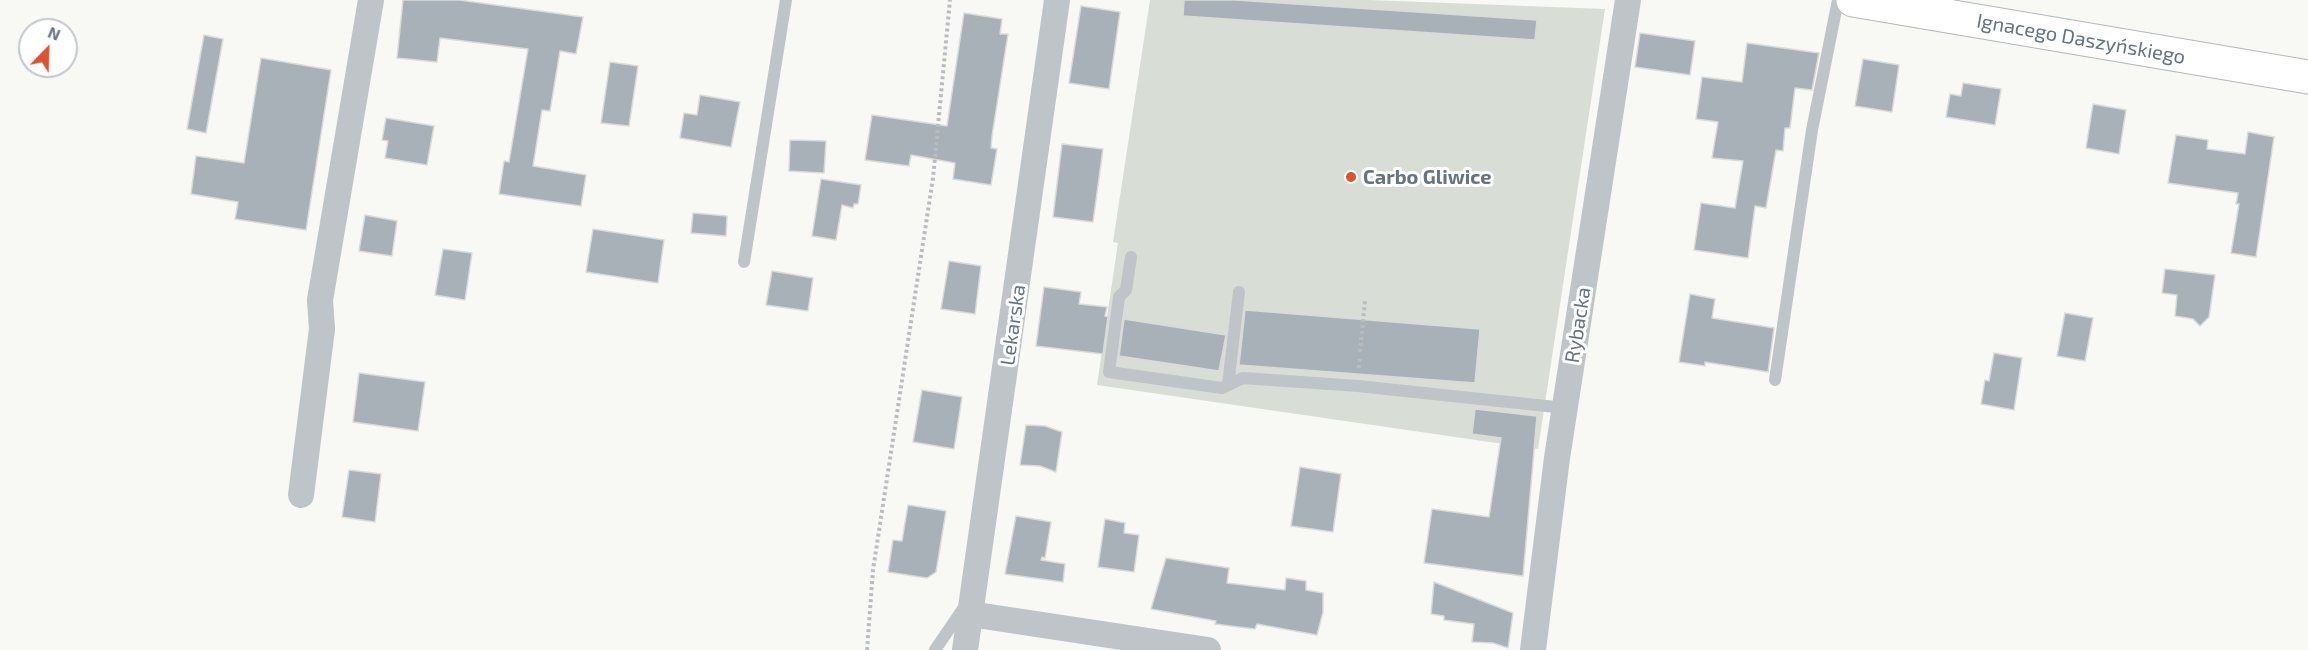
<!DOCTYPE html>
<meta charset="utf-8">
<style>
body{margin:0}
#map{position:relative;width:2308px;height:650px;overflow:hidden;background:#f8f8f5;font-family:"Exo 2",sans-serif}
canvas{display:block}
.north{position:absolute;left:18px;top:18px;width:60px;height:60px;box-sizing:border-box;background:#fff;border:2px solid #c1c7cc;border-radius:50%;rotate:23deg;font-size:16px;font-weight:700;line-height:24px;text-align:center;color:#647480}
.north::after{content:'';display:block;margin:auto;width:21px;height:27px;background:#e0512d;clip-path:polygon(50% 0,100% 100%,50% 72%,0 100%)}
</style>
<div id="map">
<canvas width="2308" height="650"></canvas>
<div class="north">N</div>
</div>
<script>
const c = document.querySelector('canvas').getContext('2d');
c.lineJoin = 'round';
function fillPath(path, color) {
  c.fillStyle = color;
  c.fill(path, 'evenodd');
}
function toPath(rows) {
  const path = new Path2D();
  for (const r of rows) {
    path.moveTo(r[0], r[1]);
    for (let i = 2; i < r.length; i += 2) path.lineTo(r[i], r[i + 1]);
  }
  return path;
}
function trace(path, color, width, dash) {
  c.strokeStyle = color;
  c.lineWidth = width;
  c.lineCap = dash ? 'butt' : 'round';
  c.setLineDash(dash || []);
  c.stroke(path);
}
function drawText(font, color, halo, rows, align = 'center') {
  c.font = font + ' "Exo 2",sans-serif';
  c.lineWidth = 6;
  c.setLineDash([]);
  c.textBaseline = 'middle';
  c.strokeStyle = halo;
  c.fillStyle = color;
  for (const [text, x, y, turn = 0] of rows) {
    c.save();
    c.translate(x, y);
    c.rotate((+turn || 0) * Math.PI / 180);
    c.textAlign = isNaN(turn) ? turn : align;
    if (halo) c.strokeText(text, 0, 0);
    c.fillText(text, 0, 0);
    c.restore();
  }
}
fillPath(toPath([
 [1150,0,1369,0,1605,9,1538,449,1097,385,1118,243,1113,242]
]), '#d8ddd5');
const building = toPath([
 [403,0,459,0,583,17,576,54,560,51,550,111,542,110,533,166,586,175,581,206,499,194,504,161,509,162,528,49,440,38,437,62,397,58,403,0],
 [1184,0,1235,0,1537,20,1535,40,1183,16,1184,0],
 [1081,6,1120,12,1109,89,1069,83,1081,6],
 [964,13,1002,19,1000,34,1008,34,992,136,991,148,997,149,991,185,953,179,955,163,911,155,909,166,865,160,872,115,947,126,964,13],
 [1640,33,1695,41,1690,75,1635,67,1640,33],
 [204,35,223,39,206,133,187,129,204,35],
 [1747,43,1819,53,1812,90,1795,88,1790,128,1785,128,1783,151,1776,150,1766,208,1755,206,1748,258,1694,250,1701,203,1735,208,1743,161,1712,158,1718,122,1696,119,1702,77,1742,82,1747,43],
 [261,58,331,70,306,230,235,219,238,202,191,194,196,156,244,163,261,58],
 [1863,59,1899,65,1892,112,1855,106,1863,59],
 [610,62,638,66,629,126,601,123,610,62],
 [1963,83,2001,89,1995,125,1946,117,1950,94,1961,96,1963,83],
 [700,95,740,102,731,147,680,138,684,113,697,115,700,95],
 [2093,104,2126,110,2119,154,2086,148,2093,104],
 [386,118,434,126,427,165,385,158,388,141,382,140,386,118],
 [2248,132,2274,137,2256,257,2231,253,2239,204,2236,204,2238,193,2168,183,2176,135,2208,140,2207,149,2245,154,2248,132],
 [790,140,826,141,824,173,789,171,790,140],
 [1062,144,1103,149,1093,222,1053,217,1062,144],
 [821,179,861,185,858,204,854,204,853,208,842,205,836,240,812,236,821,179],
 [693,213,727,216,726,236,691,233,693,213],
 [365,215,397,221,392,256,359,251,365,215],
 [593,229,664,240,658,283,586,272,593,229],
 [443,249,472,253,465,300,435,295,443,249],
 [949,261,981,266,975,314,941,309,949,261],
 [2165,269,2215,275,2209,317,2200,326,2193,319,2175,316,2177,295,2162,293,2165,269],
 [772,271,813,278,808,311,766,305,772,271],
 [1044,287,1081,292,1079,304,1107,307,1105,316,1108,317,1103,354,1036,346,1044,287],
 [1690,294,1715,299,1712,318,1774,328,1768,372,1705,362,1705,366,1679,362,1690,294],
 [1245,310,1480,329,1475,383,1239,365,1245,310],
 [2065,313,2093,318,2085,361,2057,356,2065,313],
 [1124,319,1226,335,1219,371,1119,356,1124,319],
 [1994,353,2022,358,2014,410,1981,404,1985,380,1989,381,1994,353],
 [359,373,425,382,418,431,353,422,359,373],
 [922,390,962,397,954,449,913,442,922,390],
 [1475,409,1537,416,1523,576,1424,563,1432,509,1489,517,1501,438,1472,434,1475,409],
 [1026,425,1045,426,1062,432,1056,472,1040,466,1020,465,1026,425],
 [1300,467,1341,474,1333,532,1291,526,1300,467],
 [349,470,381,474,375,522,342,517,349,470],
 [908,505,946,511,936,572,927,578,888,572,893,540,902,541,908,505],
 [1016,516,1051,522,1045,558,1042,557,1041,560,1065,564,1063,582,1005,574,1016,516],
 [1105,519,1125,523,1124,533,1139,535,1134,572,1098,567,1105,519],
 [1166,558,1229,568,1227,583,1285,590,1286,578,1306,581,1306,590,1323,593,1323,612,1317,635,1257,624,1255,629,1215,624,1216,621,1151,609,1166,558],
 [1434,582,1513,613,1508,648,1493,643,1472,642,1474,624,1444,620,1444,616,1431,614,1434,582]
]);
fillPath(building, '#a8b1b7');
trace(building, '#dadad8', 1.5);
const secondary = toPath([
 [1853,0,2308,77]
]);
trace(secondary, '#b2b8bc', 35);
trace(toPath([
 [1360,352,1365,301],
 [1359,368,1360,357],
 [867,650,873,570,933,178,950,0]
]), '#babdc0', 4, [3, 3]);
trace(toPath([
 [1131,257,1126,290,1119,297,1109,372,1222,388,1243,378,1358,386,1565,408],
 [744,262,786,0],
 [1775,380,1812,130,1838,0],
 [1228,385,1239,292],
 [935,650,965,606]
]), '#bfc4c8', 12);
trace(toPath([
 [301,495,322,329,320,300,371,0],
 [970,614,1208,650],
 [965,650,1057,0],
 [1533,650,1557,458,1628,0]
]), '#bfc4c8', 26);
trace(secondary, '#fff', 33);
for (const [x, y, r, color] of [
 [1351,177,6,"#e0512d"]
]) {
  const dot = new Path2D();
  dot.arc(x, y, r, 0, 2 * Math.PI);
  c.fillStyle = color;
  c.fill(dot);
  trace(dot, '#fff', 2);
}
drawText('20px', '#647480', '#fff', [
 ["Ignacego Daszyńskiego",2081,39,10],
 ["Lekarska",1013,325,-82],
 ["Rybacka",1578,325,-81]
]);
drawText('bold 20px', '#647480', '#fff', [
 ["Carbo Gliwice",1363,177]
], 'left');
</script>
